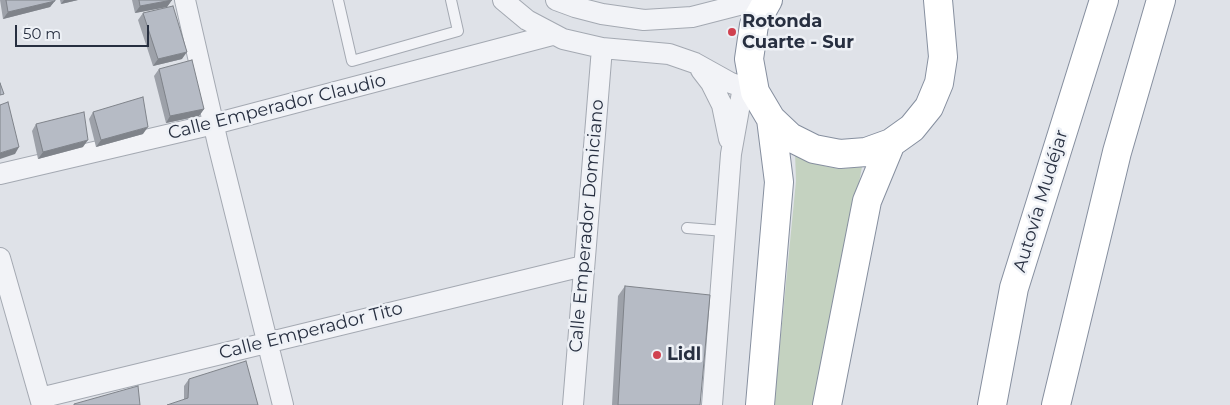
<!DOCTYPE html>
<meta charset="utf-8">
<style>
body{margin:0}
#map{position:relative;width:1230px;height:405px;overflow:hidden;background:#dfe2e8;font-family:Montserrat,sans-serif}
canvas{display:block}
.scale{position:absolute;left:15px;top:25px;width:134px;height:22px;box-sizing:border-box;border:2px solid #272f40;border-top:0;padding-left:6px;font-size:15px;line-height:18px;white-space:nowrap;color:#272f40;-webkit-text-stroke:4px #eef1f6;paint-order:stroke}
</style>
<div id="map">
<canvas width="1230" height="405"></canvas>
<div class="scale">50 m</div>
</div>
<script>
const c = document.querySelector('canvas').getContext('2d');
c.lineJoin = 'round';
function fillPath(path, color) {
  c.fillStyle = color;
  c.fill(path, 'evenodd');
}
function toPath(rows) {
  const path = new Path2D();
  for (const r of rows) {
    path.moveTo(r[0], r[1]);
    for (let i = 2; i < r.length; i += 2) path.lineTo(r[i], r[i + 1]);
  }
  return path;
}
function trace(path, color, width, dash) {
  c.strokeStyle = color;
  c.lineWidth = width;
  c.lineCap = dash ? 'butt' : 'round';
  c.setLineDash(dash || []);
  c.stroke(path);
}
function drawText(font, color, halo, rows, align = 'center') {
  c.font = font + ' Montserrat,sans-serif';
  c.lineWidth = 5;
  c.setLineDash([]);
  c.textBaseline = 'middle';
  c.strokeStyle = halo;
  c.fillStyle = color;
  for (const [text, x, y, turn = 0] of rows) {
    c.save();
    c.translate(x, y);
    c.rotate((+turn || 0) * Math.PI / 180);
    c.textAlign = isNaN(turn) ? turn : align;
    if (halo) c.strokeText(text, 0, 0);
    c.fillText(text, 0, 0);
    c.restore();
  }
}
fillPath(toPath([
 [795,152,803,159,824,166,839,169,862,167,817,405,774,405,796,181]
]), '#c4d2c0');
const lane = toPath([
 [338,0,352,61,458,31,451,0],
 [687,228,725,231]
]);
const street = toPath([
 [185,0,218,144,283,405],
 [503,0,527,20,563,39,602,48,669,54,695,63,731,83,754,91],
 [556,0,575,7,602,14,644,20,692,17,758,0],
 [701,70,711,83,722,105,729,139],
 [0,174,214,124,552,35],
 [0,258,42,405],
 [40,398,583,266],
 [573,405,602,48],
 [712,405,731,154,743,87,750,72]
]);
const highway = toPath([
 [768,0,754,25,749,59,755,92,771,119,790,137,814,149,840,154,866,152,891,143,912,128,929,107,939,83,943,57,938,0],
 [760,405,779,182,771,119],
 [827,405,867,201,891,143],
 [992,405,1014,288,1104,0],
 [1056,405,1117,152,1161,0]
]);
trace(lane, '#a4a9b2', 12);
trace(street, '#a4a9b2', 22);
trace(highway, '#868f9f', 30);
trace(lane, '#f2f3f7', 10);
trace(street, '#f2f3f7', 20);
trace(highway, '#fff', 28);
fillPath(toPath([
 [0,0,55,0,50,7,3,19],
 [60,0,78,0,61,4],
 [132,0,172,0,167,7,135,13],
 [143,13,182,59,153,66,138,20],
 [159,69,204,109,199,116,166,123,154,76],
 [93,112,143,134,96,147,89,119],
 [36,124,83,147,38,159,32,131],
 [625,286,700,405,612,405,618,296],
 [189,379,258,405,184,399,184,386]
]), '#9da1a9');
fillPath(toPath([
 [64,0,78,0,61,4],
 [172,0,167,7,135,13,140,6],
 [55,1,50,7,3,19,8,12],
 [187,52,182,59,153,66,158,59],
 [204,109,199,116,166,123,170,116],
 [148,127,143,134,96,147,101,140],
 [88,140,83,147,38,159,43,152],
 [19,147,15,154,0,159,0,153]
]), '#7f838a');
const building = toPath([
 [6,0,55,0,55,1,8,12,6,0],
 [139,0,172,0,140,6,139,0],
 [173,6,187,52,158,59,143,13,173,6],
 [192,60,204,109,170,116,159,69,192,60],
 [0,83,4,94,0,95,0,83],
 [143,97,148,127,101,140,93,112,143,97],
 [8,102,19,147,0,153,0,105,8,102],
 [84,112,88,140,43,152,36,124,84,112],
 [625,286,710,295,700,405,618,405,625,286],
 [246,361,258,405,167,405,188,398,189,379,246,361],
 [138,386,140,405,74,405,74,404,138,386]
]);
fillPath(building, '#b6bbc5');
trace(building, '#7f838a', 1);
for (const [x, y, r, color] of [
 [732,32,5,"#d0414f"],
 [657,355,5,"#d0414f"]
]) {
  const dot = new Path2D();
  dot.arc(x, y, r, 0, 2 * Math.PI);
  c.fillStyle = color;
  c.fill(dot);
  trace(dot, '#eef1f6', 2);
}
drawText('bold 18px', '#272f40', '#eef1f6', [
 ["Rotonda",742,22],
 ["Cuarte - Sur",742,43],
 ["Lidl",667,355]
], 'left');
drawText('18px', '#272f40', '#eef1f6', [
 ["Calle Emperador Claudio",277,107,-14],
 ["Autovía Mudéjar",1041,201,-73],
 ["Calle Emperador Domiciano",587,226,-85],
 ["Calle Emperador Tito",311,331,-14]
]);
</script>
